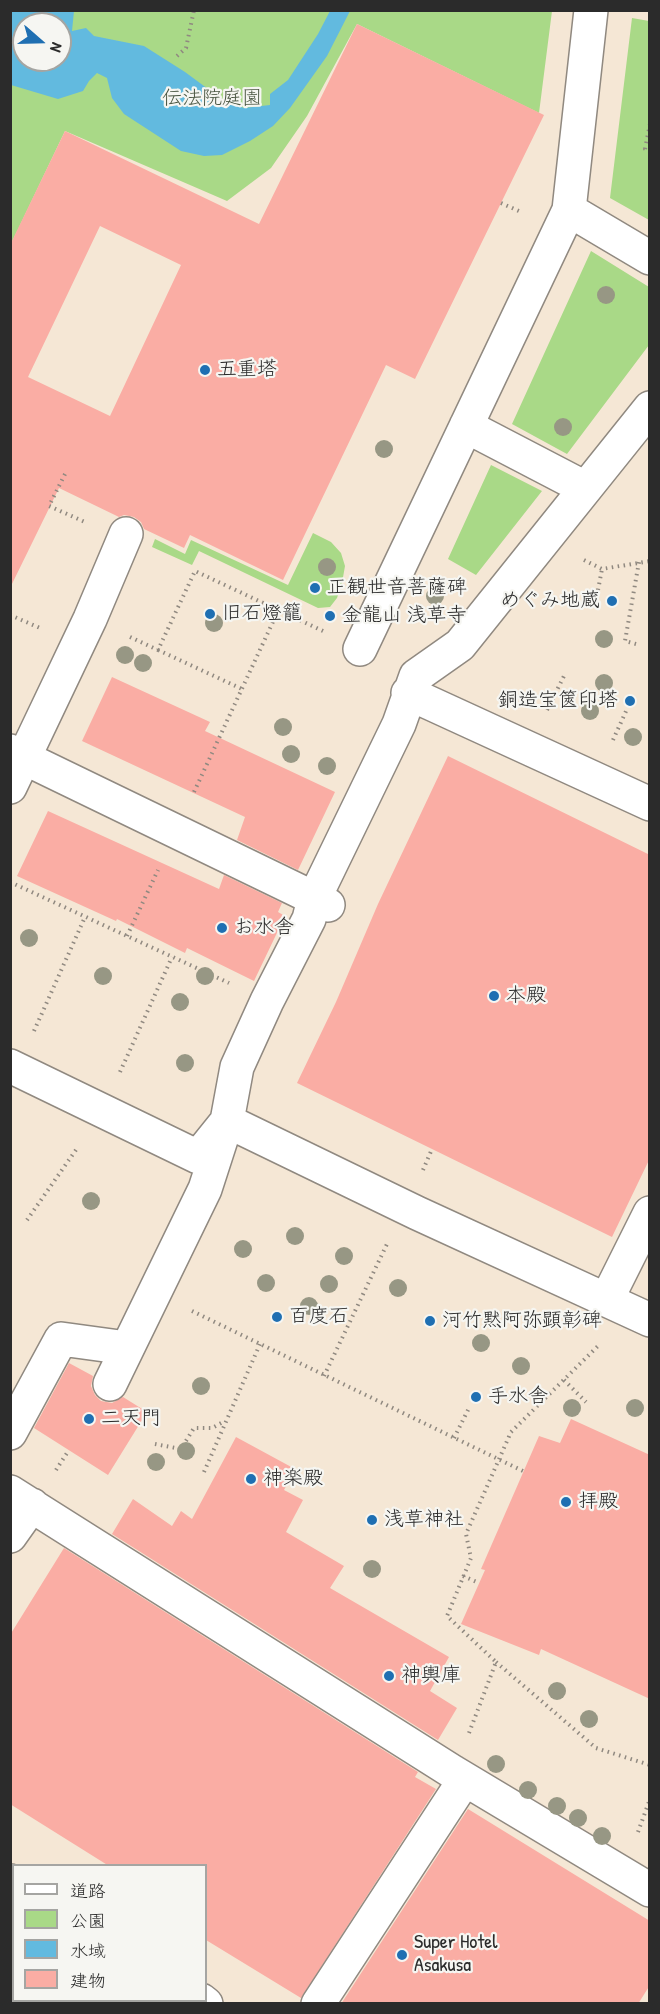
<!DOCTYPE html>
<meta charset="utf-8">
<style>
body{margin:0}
#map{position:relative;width:660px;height:2014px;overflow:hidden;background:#f5e7d5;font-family:"Patrick Hand","Klee One",sans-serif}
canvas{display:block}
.frame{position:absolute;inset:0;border:12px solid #2b2b2b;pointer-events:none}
.legend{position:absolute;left:12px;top:1864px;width:195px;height:138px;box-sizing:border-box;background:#f6f6f2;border:2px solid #a5a5a2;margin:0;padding:8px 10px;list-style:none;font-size:18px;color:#2b2b2b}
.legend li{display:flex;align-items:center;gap:12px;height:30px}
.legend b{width:30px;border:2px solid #a5a5a2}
.north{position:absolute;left:12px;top:12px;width:60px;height:60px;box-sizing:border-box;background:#f6f6f2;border:2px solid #a5a5a2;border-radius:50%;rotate:110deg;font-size:16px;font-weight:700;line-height:24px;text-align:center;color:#2b2b2b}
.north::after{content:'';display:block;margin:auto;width:21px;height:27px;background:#1f6fb2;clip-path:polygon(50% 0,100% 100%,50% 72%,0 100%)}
</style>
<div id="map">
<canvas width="660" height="2014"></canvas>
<div class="frame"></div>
<ul class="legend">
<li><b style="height:8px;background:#fff"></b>道路</li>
<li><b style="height:16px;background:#a9d987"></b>公園</li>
<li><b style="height:16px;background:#62badf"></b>水域</li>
<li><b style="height:16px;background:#faada4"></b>建物</li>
</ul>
<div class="north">N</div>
</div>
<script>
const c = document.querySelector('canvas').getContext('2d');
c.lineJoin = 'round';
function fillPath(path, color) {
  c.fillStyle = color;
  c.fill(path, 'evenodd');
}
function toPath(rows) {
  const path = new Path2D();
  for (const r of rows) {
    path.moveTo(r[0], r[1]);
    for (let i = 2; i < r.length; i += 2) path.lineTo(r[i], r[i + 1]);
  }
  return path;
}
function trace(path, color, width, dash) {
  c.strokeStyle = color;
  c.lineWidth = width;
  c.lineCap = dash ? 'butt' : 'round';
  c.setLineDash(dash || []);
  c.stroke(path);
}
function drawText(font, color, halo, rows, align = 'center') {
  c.font = font + ' "Patrick Hand","Klee One",sans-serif';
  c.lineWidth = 4.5;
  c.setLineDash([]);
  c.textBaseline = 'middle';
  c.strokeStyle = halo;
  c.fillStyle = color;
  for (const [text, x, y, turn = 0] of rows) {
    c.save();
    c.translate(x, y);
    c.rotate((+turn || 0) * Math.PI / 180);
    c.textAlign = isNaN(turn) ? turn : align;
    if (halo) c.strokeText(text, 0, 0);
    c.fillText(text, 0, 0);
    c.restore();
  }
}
fillPath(toPath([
 [11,11,552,11,539,113,357,24,307,116,271,168,227,201,65,131,11,244],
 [24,24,60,24,60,60,24,60],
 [632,18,649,21,649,220,610,198],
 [591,251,649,287,649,345,567,454,512,424],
 [491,465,542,491,476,575,448,559],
 [313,533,331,542,341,553,345,566,342,583,337,598,330,607,318,608,199,551,192,565,152,547,155,539,185,554,191,540,288,585]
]), '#a9d987');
fillPath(toPath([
 [10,11,74,11,72,31,86,28,94,36,144,46,185,72,223,100,244,108,270,105,270,94,288,80,318,34,330,11,350,11,327,56,290,108,273,126,250,141,222,155,204,156,181,151,124,114,112,98,107,78,97,73,89,81,83,91,58,99,11,85],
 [24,24,60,24,60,60,24,60]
]), '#62badf');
fillPath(toPath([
 [357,24,544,115,415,379,386,365,283,580,190,535,184,548,144,529,141,522,134,517,124,515,119,517,59,488,10,588,10,245,65,131,259,224],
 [100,226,181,265,110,416,28,377],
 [112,677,210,722,205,731,335,792,298,870,237,840,245,817,82,741],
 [448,756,650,855,650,1158,612,1237,297,1083,336,1002,378,904],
 [48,811,219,889,224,875,282,903,278,912,285,916,254,981,187,948,185,953,117,919,116,921,17,876],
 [69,1363,93,1376,91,1386,95,1395,101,1401,112,1403,123,1397,147,1412,108,1475,34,1428],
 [571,1419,650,1455,650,1699,541,1649,539,1655,461,1624,485,1570,481,1569,539,1436,560,1443],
 [236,1437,295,1469,284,1490,303,1500,286,1532,344,1566,330,1588,449,1657,430,1691,457,1708,438,1740,112,1534,133,1499,172,1526,181,1511,192,1519],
 [64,1548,418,1772,415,1777,436,1789,301,1998,206,1940,206,1866,109,1866,10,1804,10,1635],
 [468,1809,650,1921,650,1985,638,2004,341,2004]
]), '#faada4');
const minor = toPath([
 [569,210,650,258],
 [466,426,585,488],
 [360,649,569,210,591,10],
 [408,693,650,804],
 [10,751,328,905],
 [10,787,90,619,126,534],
 [10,1066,198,1157,227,1121,417,1213,650,1320],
 [607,1299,650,1213],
 [110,1384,205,1189,227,1121,237,1067,267,1001,309,919,314,899,399,724,416,676,460,645,650,408],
 [10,1433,61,1339,127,1348],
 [10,1492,453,1772,650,1890],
 [10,1536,32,1505],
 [10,1881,14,1883],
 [10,1949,14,1951],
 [91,2000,96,2004],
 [201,2000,206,2004],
 [318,2004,465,1779]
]);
trace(minor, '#908980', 36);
trace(toPath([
 [177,56,186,48,194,10],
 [650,124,645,149,650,152],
 [501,203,521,212],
 [65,474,49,506,85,522],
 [584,560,602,569,650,561],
 [598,590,602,569],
 [10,615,40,628],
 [130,637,158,650,195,571,323,631],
 [636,644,625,641,639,562],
 [158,650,242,689],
 [547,710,564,676],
 [613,740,627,709],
 [194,792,278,611],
 [10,882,229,983],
 [127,936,158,870],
 [34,1031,85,917],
 [120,1072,172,957],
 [423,1170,432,1149],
 [27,1220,78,1147],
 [192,1311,523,1471],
 [324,1376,387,1244],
 [564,1380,586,1402],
 [454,1438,469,1408],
 [155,1444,181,1449,194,1428,212,1428,225,1421],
 [56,1470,69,1450],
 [204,1472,260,1344],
 [463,1576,479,1583],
 [496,1662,596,1748,650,1765],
 [469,1733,496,1662,447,1616,471,1558,466,1534,511,1432,600,1344],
 [638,1832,650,1799]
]), '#908980', 4, [1.5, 4.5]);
trace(minor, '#fff', 33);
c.fillStyle = '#979784';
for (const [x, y] of [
 [606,295],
 [563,427],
 [384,449],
 [327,567],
 [435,596],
 [214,623],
 [604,639],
 [125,655],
 [143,663],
 [604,683],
 [590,711],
 [283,727],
 [633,737],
 [291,754],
 [327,766],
 [29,938],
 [103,976],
 [205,976],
 [180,1002],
 [185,1063],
 [91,1201],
 [295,1236],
 [243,1249],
 [344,1256],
 [266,1283],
 [329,1284],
 [398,1288],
 [309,1306],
 [481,1343],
 [521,1366],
 [201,1386],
 [572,1408],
 [635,1408],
 [186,1451],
 [156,1462],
 [372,1569],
 [557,1691],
 [589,1719],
 [496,1764],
 [528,1790],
 [557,1806],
 [578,1818],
 [602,1836]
]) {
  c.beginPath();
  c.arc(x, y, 9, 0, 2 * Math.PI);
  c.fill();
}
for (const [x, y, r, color] of [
 [205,370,6,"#1f6fb2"],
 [315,588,6,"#1f6fb2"],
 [612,601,6,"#1f6fb2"],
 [210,614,6,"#1f6fb2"],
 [330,616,6,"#1f6fb2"],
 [630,701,6,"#1f6fb2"],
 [222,928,6,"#1f6fb2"],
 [494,996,6,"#1f6fb2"],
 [277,1317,6,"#1f6fb2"],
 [430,1321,6,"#1f6fb2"],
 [476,1397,6,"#1f6fb2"],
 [89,1419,6,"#1f6fb2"],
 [251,1479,6,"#1f6fb2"],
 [566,1502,6,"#1f6fb2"],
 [372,1520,6,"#1f6fb2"],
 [389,1676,6,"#1f6fb2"],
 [402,1955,6,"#1f6fb2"]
]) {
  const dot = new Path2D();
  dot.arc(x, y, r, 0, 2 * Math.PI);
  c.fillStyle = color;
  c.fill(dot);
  trace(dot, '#f6f6f2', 2);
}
drawText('20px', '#4a5642', '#f6f6f2', [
 ["伝法院庭園",212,99]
]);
drawText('20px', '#2b2b2b', '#f6f6f2', [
 ["五重塔",217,370],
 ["正観世音菩薩碑",327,588],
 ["めぐみ地蔵",600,601,"right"],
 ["旧石燈籠",222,614],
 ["金龍山 浅草寺",342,616],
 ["銅造宝篋印塔",618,701,"right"],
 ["お水舎",234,928],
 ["本殿",506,996],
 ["百度石",289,1317],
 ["河竹黙阿弥顕彰碑",442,1321],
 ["手水舎",488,1397],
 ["二天門",101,1419],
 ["神楽殿",263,1479],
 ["拝殿",578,1502],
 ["浅草神社",384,1520],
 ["神輿庫",401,1676],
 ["Super Hotel",414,1943],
 ["Asakusa",414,1966]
], 'left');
</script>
